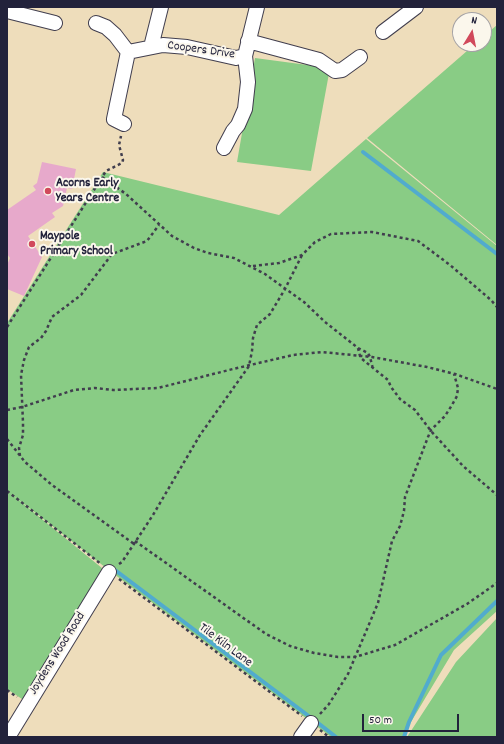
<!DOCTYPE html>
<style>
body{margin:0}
#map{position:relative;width:504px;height:744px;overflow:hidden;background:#edb;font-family:Dekko,sans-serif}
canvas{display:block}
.frame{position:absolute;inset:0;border:8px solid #22223b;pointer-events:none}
.north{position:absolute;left:452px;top:12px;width:40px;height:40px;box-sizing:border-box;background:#fbf7ec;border:1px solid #a4a2a5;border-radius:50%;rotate:10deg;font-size:11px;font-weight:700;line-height:16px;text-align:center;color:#22223b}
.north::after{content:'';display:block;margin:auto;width:14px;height:18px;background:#d1495b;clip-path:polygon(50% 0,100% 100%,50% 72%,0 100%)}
.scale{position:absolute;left:362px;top:714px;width:97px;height:18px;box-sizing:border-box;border:2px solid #22223b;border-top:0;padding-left:5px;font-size:12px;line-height:14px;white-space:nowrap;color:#22223b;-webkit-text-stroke:3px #fbf7ec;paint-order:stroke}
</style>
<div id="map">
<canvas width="504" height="744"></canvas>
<div class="frame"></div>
<div class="north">N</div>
<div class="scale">50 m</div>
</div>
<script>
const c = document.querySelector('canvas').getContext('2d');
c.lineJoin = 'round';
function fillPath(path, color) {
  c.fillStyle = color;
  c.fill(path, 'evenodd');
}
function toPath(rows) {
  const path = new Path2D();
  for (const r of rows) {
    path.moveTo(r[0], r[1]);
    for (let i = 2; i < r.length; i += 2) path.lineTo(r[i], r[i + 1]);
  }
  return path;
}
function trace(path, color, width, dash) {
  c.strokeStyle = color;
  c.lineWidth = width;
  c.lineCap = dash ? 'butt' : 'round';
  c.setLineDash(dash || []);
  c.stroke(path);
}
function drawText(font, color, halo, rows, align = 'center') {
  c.font = font + ' Dekko,sans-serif';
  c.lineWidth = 4;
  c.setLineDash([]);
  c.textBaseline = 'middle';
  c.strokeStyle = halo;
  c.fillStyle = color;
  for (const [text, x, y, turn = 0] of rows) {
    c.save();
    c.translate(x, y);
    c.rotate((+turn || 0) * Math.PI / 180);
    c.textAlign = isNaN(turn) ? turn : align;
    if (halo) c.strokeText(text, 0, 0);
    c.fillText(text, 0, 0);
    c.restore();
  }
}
fillPath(toPath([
 [497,25,497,245,367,138,475,44,484,44,484,36],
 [255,58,330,68,311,171,237,162],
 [366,139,497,246,497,611,454,650,402,737,331,737,110,571,10,493,108,573,28,703,7,689,7,323,103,172,279,215],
 [497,618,497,737,407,737,456,662]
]), '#89cc85');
trace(toPath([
 [363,152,497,254],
 [115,570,310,717],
 [318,723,336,737],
 [404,737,409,722,441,655,497,601]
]), '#51abce', 4);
fillPath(toPath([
 [42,162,76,169,72,189,67,188,63,206,52,213,55,217,28,236,42,257,24,296,7,289,7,265,10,258,7,254,7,210,36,190,33,186,37,183]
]), '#e7a9cb');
const street = toPath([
 [7,11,55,23],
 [96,23,106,27,115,35,128,52,163,45,187,47,236,58,245,56,257,7],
 [383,32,416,7],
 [248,41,319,60,335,71,342,70,360,57],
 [151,47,161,7],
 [124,124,114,119,128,52],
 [224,148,233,131,238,125,245,109,248,82,245,56],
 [8,737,109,572],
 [301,737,311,723]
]);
trace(street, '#413e4e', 16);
trace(toPath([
 [102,177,126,194,172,236,194,248,208,253,234,258,265,274,304,302,325,322,358,348,368,353,370,357,373,369],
 [253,266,279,263,302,255,315,242,331,234,372,232,418,241,450,265,491,300,497,307],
 [7,327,106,171,122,163,123,160,119,145,121,136],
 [358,348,360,356,362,359,388,380,391,387,400,399,415,410,431,431,463,466,497,495],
 [7,410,22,407,74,390,95,388,113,390,158,388,233,369,293,355,322,352,372,357,427,367,455,374,497,389],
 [7,439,25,462,52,485,134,544],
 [20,456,19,448,23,435,23,423,21,375,24,360,29,347,41,338,46,331,52,317,81,295,112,254,147,241,159,225],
 [7,491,101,564],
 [135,541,266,634,290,646,314,653,338,657,355,657,395,645,467,604,497,583],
 [119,564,122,562,153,515,200,435,249,366,252,351,253,338,257,325,270,314,285,289,302,255],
 [119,579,302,716],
 [7,690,17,697],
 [320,714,329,704,348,674,378,603,392,541,400,526,404,511,405,497,428,437,431,430,445,416,452,405,457,396,458,388,454,374],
 [320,730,329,737]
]), '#413e4e', 2.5, [3, 3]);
trace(street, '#fff', 14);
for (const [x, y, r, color] of [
 [48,191,4,"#d1495b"],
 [32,244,4,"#d1495b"]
]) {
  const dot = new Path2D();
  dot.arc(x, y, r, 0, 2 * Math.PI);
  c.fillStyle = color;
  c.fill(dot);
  trace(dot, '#fbf7ec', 1.5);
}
drawText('13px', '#22223b', '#fbf7ec', [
 ["Coopers Drive",201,51,8],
 ["Tile Kiln Lane",225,646,37],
 ["Joydens Wood Road",58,654,-58]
]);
drawText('bold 13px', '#22223b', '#fbf7ec', [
 ["Acorns Early",56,184],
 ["Years Centre",56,199],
 ["Maypole",40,237],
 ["Primary School",40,252]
], 'left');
</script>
